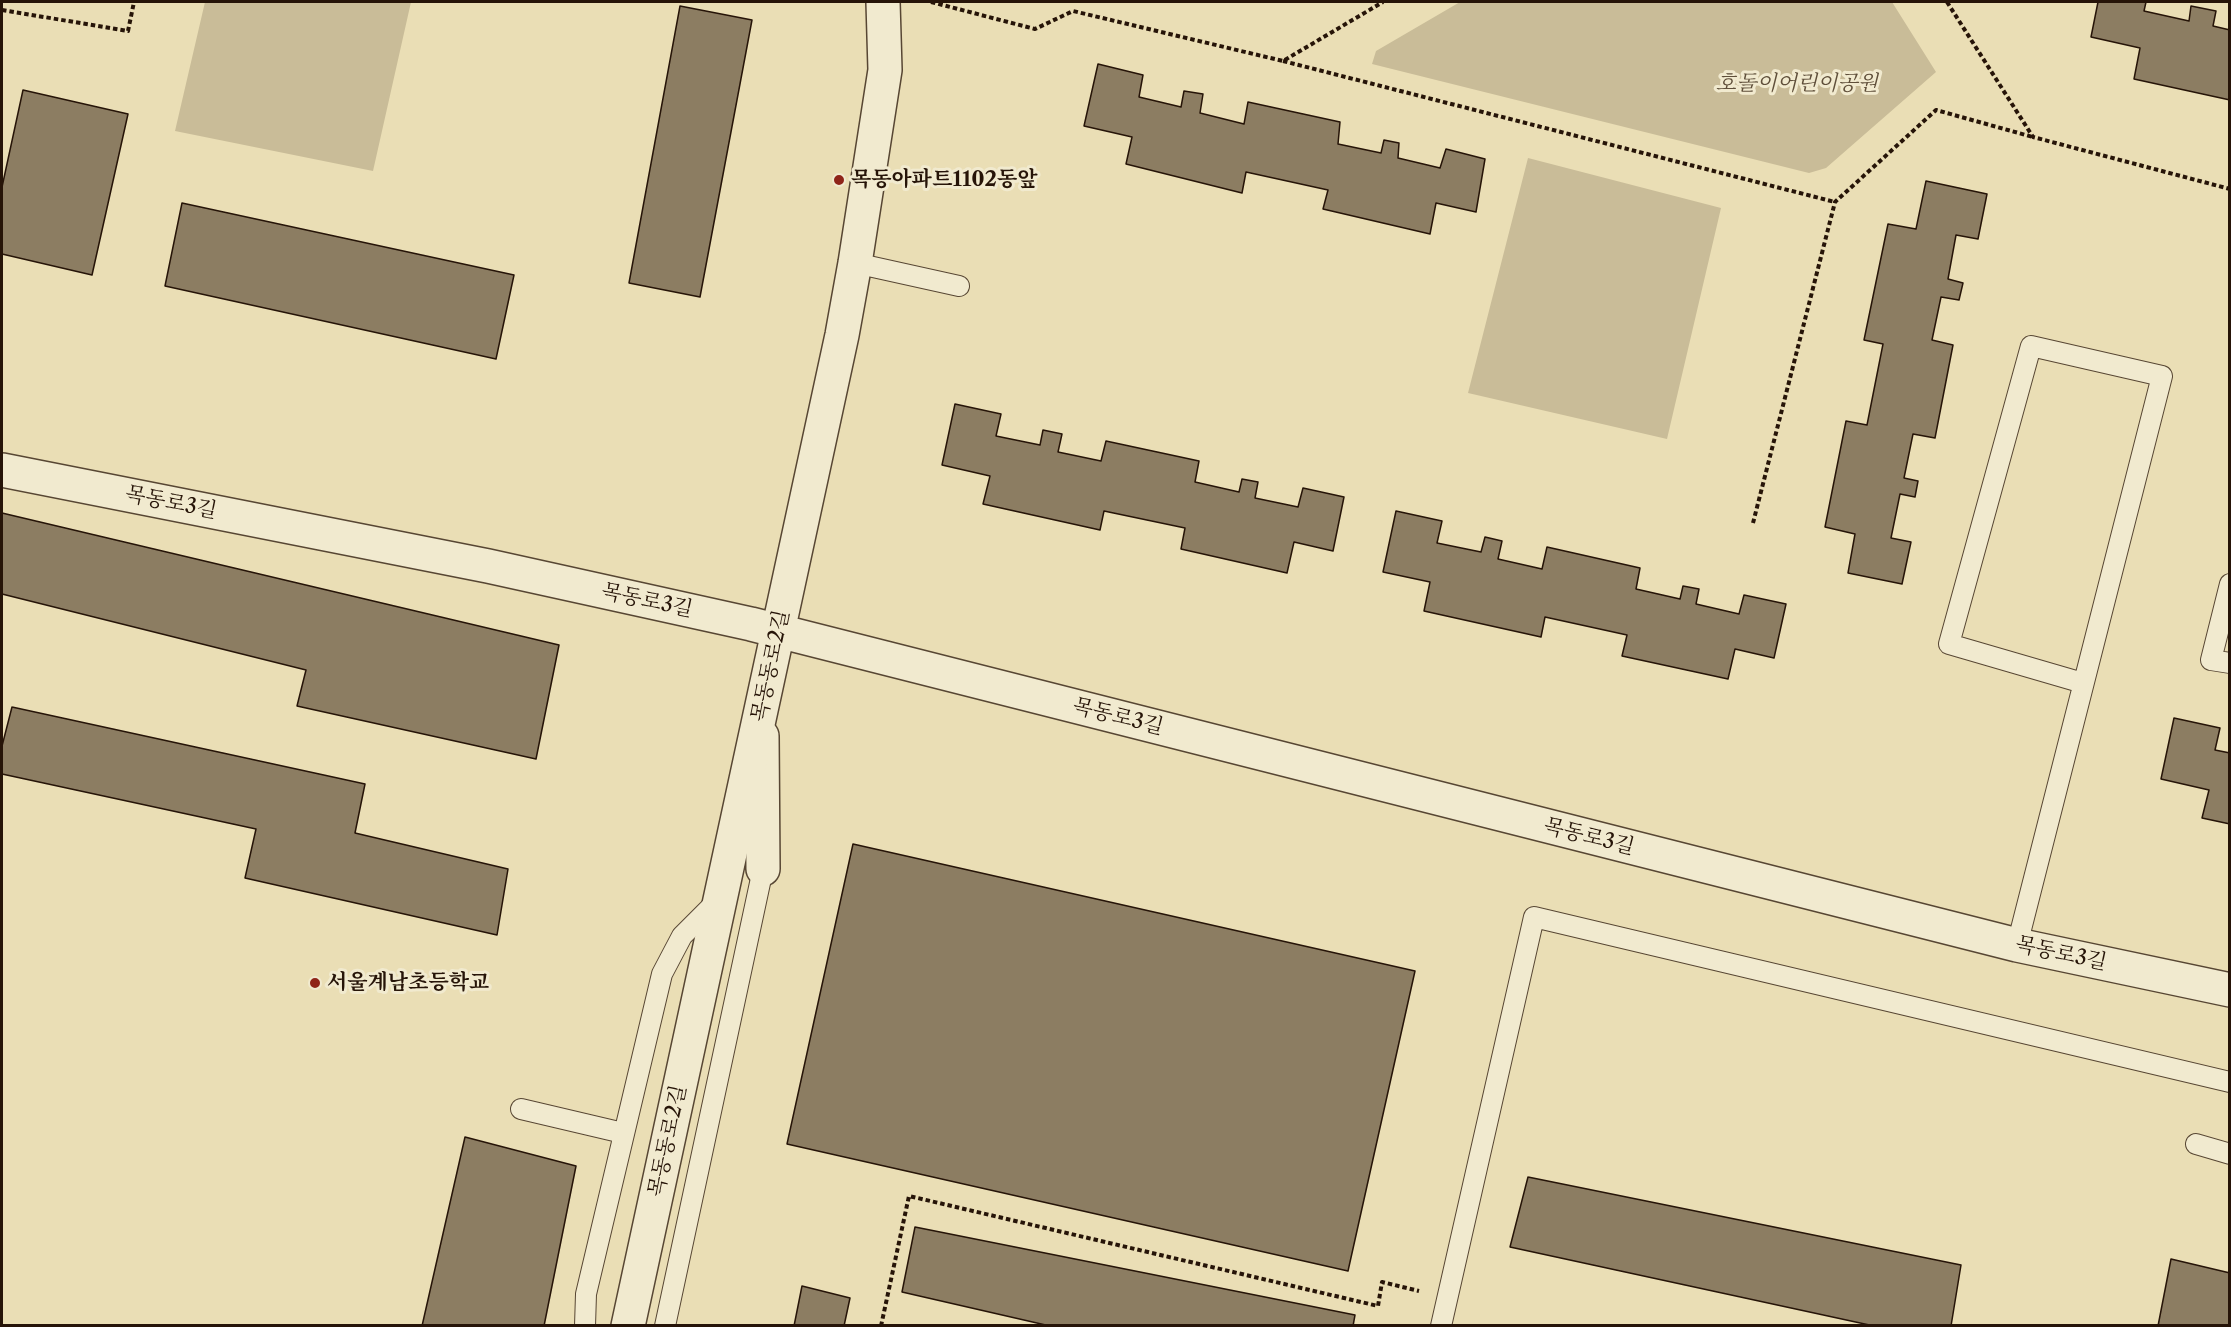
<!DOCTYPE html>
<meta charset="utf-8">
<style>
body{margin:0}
#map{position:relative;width:2231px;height:1327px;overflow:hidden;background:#eadeb5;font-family:"Libre Caslon Text",serif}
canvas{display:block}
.frame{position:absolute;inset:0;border:3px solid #261408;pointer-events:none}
</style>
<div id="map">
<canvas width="2231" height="1327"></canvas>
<div class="frame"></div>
</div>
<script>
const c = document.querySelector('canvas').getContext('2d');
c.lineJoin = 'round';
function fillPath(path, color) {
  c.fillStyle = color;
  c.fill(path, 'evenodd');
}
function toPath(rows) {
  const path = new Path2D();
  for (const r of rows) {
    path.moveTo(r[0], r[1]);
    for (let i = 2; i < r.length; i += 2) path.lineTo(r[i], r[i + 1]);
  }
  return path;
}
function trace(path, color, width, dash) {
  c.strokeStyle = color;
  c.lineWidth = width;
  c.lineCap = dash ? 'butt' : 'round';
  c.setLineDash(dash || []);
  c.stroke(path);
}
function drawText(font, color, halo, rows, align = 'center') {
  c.font = font + ' "Libre Caslon Text","Noto Serif KR",serif';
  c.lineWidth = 6;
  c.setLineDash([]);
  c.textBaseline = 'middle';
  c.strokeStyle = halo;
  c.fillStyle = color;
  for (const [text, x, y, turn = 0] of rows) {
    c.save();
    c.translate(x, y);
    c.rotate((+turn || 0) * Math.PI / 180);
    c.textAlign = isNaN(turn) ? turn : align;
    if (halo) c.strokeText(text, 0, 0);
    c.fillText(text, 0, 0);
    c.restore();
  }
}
fillPath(toPath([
 [205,2,411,2,373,171,175,131],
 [1460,2,1892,2,1936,72,1826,168,1809,173,1372,64,1376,51],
 [1528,158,1721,208,1667,439,1468,393]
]), '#c9bc98');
const building = toPath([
 [2098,2,2146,2,2144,11,2189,21,2191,6,2216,11,2213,26,2230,30,2230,100,2134,79,2140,48,2091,37,2098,2],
 [680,6,752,20,700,297,629,283,680,6],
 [1098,64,1143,75,1139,97,1181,107,1184,91,1203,94,1200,113,1244,124,1248,102,1340,122,1338,144,1381,153,1384,140,1399,143,1398,158,1440,168,1446,149,1485,159,1476,212,1436,203,1430,234,1323,209,1328,190,1246,172,1242,193,1126,164,1132,137,1084,126,1098,64],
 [23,90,128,114,92,275,2,254,2,187,23,90],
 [1926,181,1987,194,1978,239,1956,235,1948,279,1963,283,1959,300,1941,297,1932,340,1953,345,1935,438,1913,434,1904,478,1918,481,1915,497,1900,494,1891,538,1911,542,1902,584,1848,573,1855,534,1825,527,1846,421,1867,425,1883,344,1864,340,1888,224,1916,229,1926,181],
 [182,203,514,275,496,359,165,286,182,203],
 [955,404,1001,414,996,436,1040,445,1043,430,1062,434,1058,452,1101,461,1106,441,1199,461,1195,482,1239,492,1242,479,1258,482,1255,498,1298,507,1303,488,1344,497,1333,551,1294,542,1287,573,1181,549,1185,528,1104,511,1100,530,983,504,990,476,942,465,955,404],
 [1396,511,1442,521,1437,543,1481,552,1485,537,1502,541,1498,559,1542,569,1547,547,1640,568,1636,589,1680,599,1683,586,1699,589,1696,604,1739,614,1744,595,1786,604,1774,658,1735,649,1728,679,1622,656,1627,635,1545,617,1541,637,1424,611,1430,582,1383,572,1396,511],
 [2,513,559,645,536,759,297,706,306,670,2,594,2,513],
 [12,707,365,784,355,833,508,869,497,935,245,878,256,829,2,774,2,746,12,707],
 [2174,718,2220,728,2215,750,2230,753,2230,824,2202,818,2209,790,2161,779,2174,718],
 [853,844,1415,971,1348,1271,787,1144,853,844],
 [465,1137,576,1166,544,1326,422,1326,465,1137],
 [1528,1177,1961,1265,1951,1326,1874,1326,1510,1247,1528,1177],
 [915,1227,1355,1315,1353,1326,1050,1326,902,1292,915,1227],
 [2171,1259,2230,1273,2230,1326,2158,1326,2171,1259],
 [802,1286,850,1298,844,1326,794,1326,802,1286]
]);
fillPath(building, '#8c7d62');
trace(building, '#261408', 1.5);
const service = toPath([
 [855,263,959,286],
 [2230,584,2211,660,2230,663],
 [2017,945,2162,376,2031,346,1949,644,2083,683],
 [521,1109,623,1133],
 [2196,1144,2230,1154],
 [585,1326,586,1294,662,974,682,936,717,901],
 [665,1326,763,869],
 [1441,1326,1534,917,2230,1082]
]);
const minor = toPath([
 [762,736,763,869]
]);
const tertiary = toPath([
 [2,470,488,566,751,624,2017,945,2230,990],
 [628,1326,842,335,855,263,885,70,883,2]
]);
trace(service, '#574633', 22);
trace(minor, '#574633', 36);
trace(tertiary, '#574633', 36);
trace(toPath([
 [931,2,1035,29,1073,11,1283,61,1383,2],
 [1947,2,2033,137,2230,189],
 [2,10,128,31,134,2],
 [1283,61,1835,202],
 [1753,523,1835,202,1936,110,2033,137],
 [881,1326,909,1196,1378,1306,1382,1282,1419,1291]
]), '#261408', 4, [4.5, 3]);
trace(service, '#f1eacf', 20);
trace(minor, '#f1eacf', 33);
trace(tertiary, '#f1eacf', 33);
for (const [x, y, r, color] of [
 [839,180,6,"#8f2418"],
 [315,983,6,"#8f2418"]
]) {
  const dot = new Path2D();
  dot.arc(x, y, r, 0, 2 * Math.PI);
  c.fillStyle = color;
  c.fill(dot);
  trace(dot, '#f1eacf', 2);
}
drawText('italic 21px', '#5f4f3a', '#f1eacf', [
 ["호돌이어린이공원",1797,84]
]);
drawText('bold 21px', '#261408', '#f1eacf', [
 ["목동아파트1102동앞",851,180],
 ["서울계남초등학교",327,983]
], 'left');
drawText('21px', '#261408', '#f1eacf', [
 ["목동로3길",171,503,11],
 ["목동로3길",647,601,12],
 ["목동동로2길",771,666,-78],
 ["목동로3길",1118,717,14],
 ["목동로3길",1589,837,14],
 ["목동로3길",2061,954,12],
 ["목동동로2길",668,1141,-78]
]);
</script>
